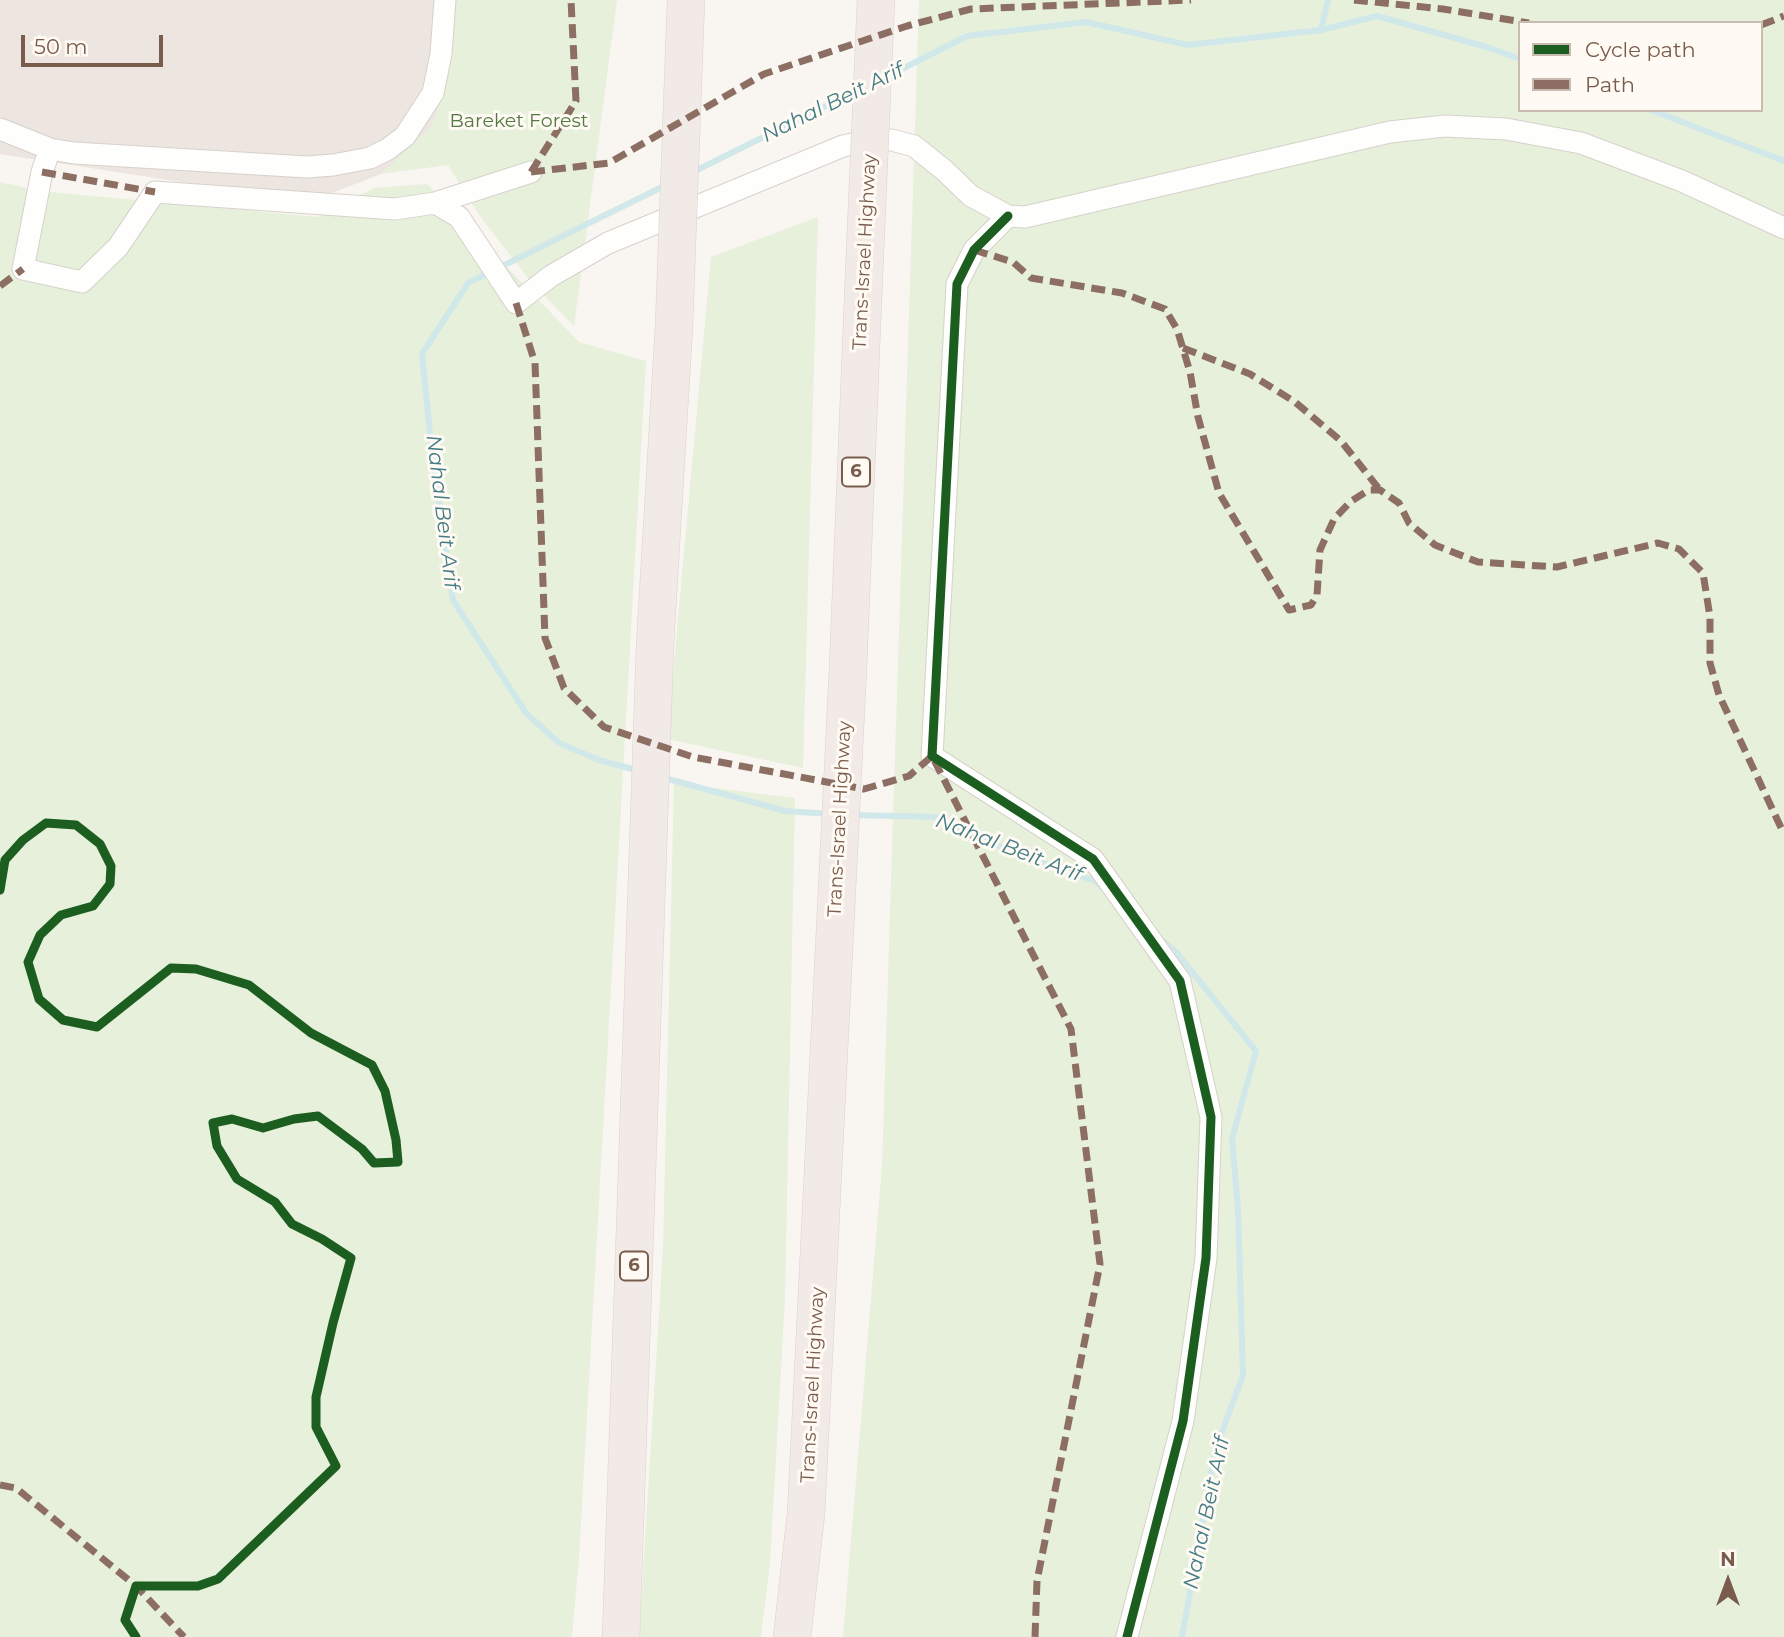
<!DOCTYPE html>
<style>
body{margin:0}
#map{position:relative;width:1784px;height:1637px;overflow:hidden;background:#f9f5f0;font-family:Montserrat,sans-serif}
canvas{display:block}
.legend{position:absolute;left:1518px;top:21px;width:245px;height:91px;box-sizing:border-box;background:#fffaf3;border:2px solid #cabbb1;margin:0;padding:9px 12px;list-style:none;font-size:21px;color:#7a5c4d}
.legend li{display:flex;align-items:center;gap:14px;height:35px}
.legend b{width:35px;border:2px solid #cabbb1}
.north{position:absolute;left:1693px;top:1546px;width:70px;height:70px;-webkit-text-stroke:5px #fffaf3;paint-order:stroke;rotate:0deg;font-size:19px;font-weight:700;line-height:28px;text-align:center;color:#7a5c4d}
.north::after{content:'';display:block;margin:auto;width:24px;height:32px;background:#7a5c4d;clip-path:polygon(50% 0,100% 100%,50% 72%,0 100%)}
.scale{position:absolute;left:21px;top:35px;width:142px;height:32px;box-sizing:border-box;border:4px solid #7a5c4d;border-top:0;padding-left:9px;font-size:21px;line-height:24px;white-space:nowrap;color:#7a5c4d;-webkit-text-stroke:5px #fffaf3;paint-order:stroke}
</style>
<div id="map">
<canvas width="1784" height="1637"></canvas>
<ul class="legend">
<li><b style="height:9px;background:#1b5e20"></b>Cycle path</li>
<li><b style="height:9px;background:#8d6e63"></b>Path</li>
</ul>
<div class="north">N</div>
<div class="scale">50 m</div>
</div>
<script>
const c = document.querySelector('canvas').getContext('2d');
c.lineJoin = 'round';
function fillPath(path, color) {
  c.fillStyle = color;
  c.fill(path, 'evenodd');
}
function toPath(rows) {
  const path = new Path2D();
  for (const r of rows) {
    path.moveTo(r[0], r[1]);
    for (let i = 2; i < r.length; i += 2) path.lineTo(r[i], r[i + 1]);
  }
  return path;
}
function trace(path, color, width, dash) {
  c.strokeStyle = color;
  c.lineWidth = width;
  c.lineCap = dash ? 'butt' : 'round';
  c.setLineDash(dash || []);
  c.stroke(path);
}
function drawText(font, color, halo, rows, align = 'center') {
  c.font = font + ' Montserrat,sans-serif';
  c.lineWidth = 6;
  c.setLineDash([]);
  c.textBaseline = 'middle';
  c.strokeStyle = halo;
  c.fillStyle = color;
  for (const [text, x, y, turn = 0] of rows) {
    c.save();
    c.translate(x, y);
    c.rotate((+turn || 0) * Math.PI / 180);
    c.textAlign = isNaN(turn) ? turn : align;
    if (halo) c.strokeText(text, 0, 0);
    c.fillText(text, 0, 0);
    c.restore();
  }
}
fillPath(toPath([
 [0,0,450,0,447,76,432,127,381,174,319,198,188,183,0,154]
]), '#ede5e0');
fillPath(toPath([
 [450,0,617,0,574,326,531,282,479,215,448,165,381,174,432,126,447,76],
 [919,0,1784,0,1784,1637,843,1637,882,1166],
 [1520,23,1761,23,1761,110,1520,110],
 [0,182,40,191,317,217,374,188,427,184,579,342,646,361,579,1558,572,1637,0,1637],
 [818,217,803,768,667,739,711,257],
 [674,783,795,798,785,1298,770,1562,761,1637,639,1637,663,1248]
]), '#e7f0db');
trace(toPath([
 [1321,30,1328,0],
 [886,77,967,36,1086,22,1188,45,1321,30,1377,16,1490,48,1520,59],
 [1651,110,1784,161],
 [691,173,860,89],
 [640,771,599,760,559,743,526,713,453,600,432,454,422,354,468,283,666,185],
 [661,777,785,811,831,814],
 [852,815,937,817,1010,851,1095,881,1102,887],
 [1163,941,1176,952,1256,1051,1232,1139,1238,1209,1243,1375,1215,1451,1182,1637]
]), '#d0e8ea', 6);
const minor = toPath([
 [0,129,50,149,74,153,307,167,333,165,370,158,388,149,405,136,433,93,441,54,445,0],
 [50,149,42,172,23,269,82,282,118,247,155,192,395,209,435,203,531,172],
 [435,203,459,217,516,303,551,276,608,243,843,146,870,140,892,140,914,146,944,170,971,196,1008,216,1025,217,1390,132,1445,126,1506,129,1581,143,1682,181,1784,228],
 [1008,216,974,250,957,284,932,756,1093,859,1180,981,1211,1117,1206,1258,1183,1421,1127,1637]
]);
const motorway = toPath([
 [621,1637,655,645,674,326],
 [792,1637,806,1514,848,668,864,275]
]);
trace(minor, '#d7d1cb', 23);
trace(motorway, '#dad1cc', 38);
trace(minor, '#fefefd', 21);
trace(motorway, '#f2eae7', 37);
const motorwayBridge = toPath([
 [864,275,876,0],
 [674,326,686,0]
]);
trace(motorwayBridge, '#dad1cc', 38, []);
trace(motorwayBridge, '#f2eae7', 37);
trace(toPath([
 [1354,0,1443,9,1529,23],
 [1761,25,1784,16],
 [42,172,155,192],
 [531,172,609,163,764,74,907,26,971,9,1191,0],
 [531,172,576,101,571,0],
 [974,250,1013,262,1031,278,1122,293,1165,309,1177,329,1190,372,1198,417,1219,493,1289,610,1311,605,1317,595,1320,550,1334,519,1350,502,1369,490,1380,490,1399,503,1409,523,1435,545,1478,562,1557,567,1658,543,1679,549,1703,573,1710,617,1710,663,1719,695,1784,834],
 [0,286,23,269],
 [516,303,535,363,545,638,564,688,604,727,693,757,864,789,909,776,932,756,1071,1029,1100,1264,1037,1581,1035,1637],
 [1183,348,1250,374,1295,402,1341,441,1380,490],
 [0,1485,16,1488,136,1586,184,1637]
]), '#8d6e63', 7, [14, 7]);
trace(toPath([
 [1008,216,974,250,957,284,932,756,1093,859,1180,981,1211,1117,1206,1258,1183,1421,1127,1637],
 [0,890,5,860,23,840,46,823,76,825,100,844,111,866,110,884,93,906,61,915,40,935,28,962,39,999,63,1020,97,1027,171,968,196,969,249,985,311,1033,372,1065,385,1091,396,1140,398,1162,374,1163,362,1149,318,1116,294,1119,263,1128,232,1119,213,1123,217,1146,237,1179,275,1202,292,1224,322,1239,351,1258,333,1323,316,1397,316,1427,336,1466,218,1579,198,1586,136,1586,125,1620,136,1637]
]), '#1b5e20', 9);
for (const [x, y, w] of [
 [856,472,28],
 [634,1266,28]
]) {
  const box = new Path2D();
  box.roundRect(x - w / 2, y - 14.5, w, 29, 5);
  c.fillStyle = '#fffaf3';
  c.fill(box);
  trace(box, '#7a5c4d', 2);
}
drawText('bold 18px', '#7a5c4d', null, [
 ["6",856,472],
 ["6",634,1266]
]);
drawText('19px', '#537a41', '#fffaf3', [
 ["Bareket Forest",519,121]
]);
drawText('19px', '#7a5c4d', '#fffaf3', [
 ["Trans-Israel Highway",865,252,-87],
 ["Trans-Israel Highway",840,819,-87],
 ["Trans-Israel Highway",813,1385,-87]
]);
drawText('italic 21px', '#437c86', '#fffaf3', [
 ["Nahal Beit Arif",833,103,-26],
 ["Nahal Beit Arif",442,512,83],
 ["Nahal Beit Arif",1009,848,21],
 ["Nahal Beit Arif",1207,1513,-78]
]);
</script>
